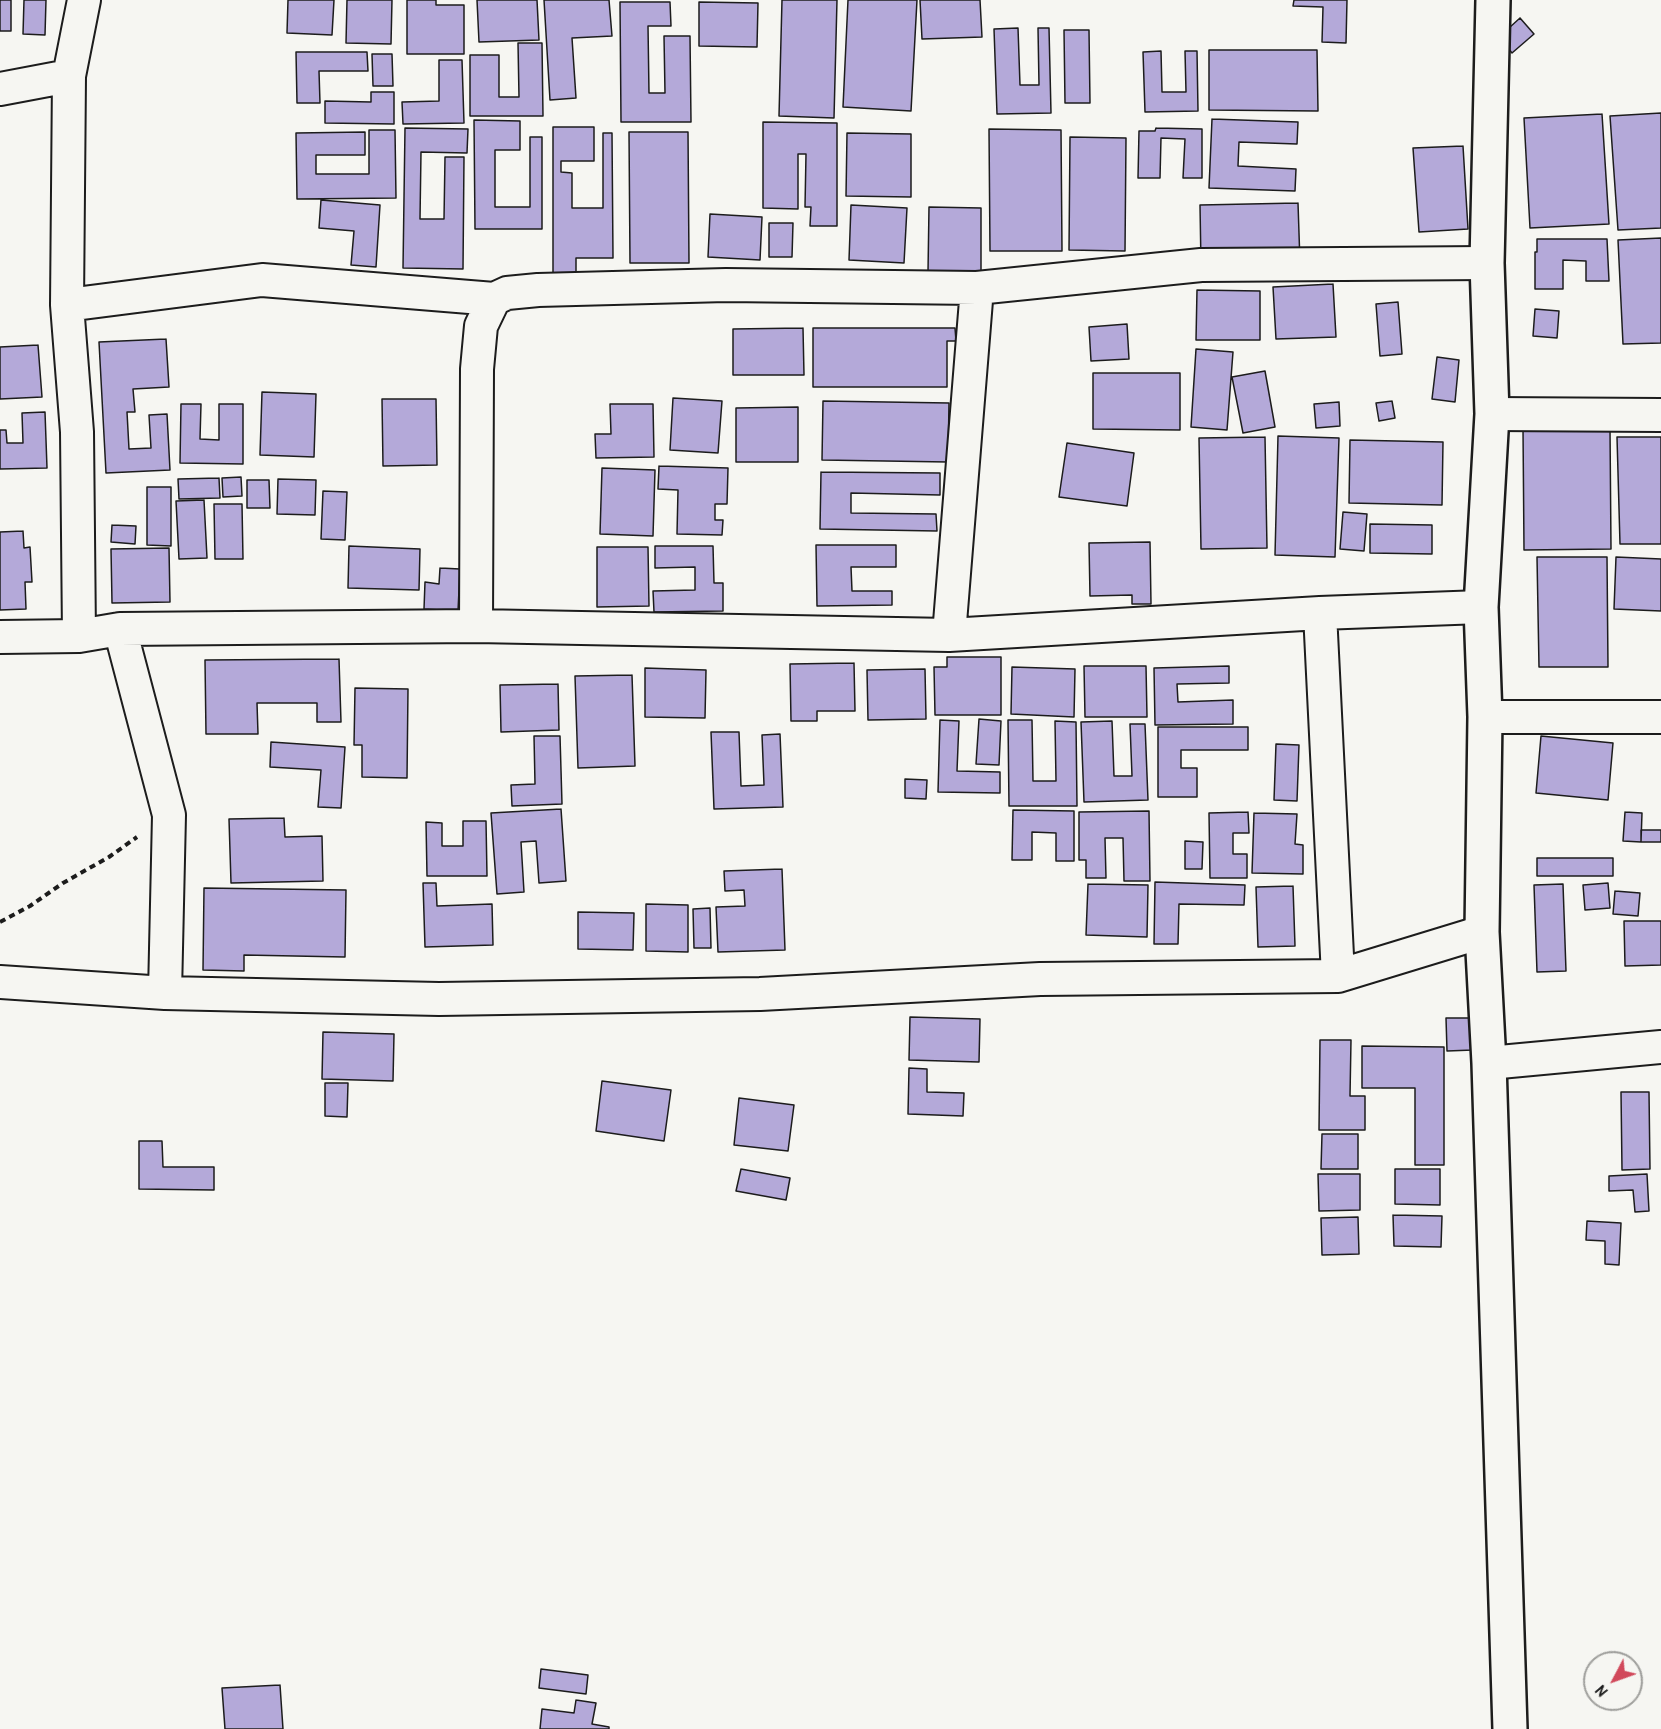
<!DOCTYPE html>
<style>
body{margin:0}
#map{position:relative;width:1661px;height:1729px;overflow:hidden;background:#f6f6f2;font-family:"Patrick Hand",sans-serif}
canvas{display:block}
.north{position:absolute;left:1583px;top:1651px;width:60px;height:60px;box-sizing:border-box;background:#f6f6f2;border:2px solid #9f9f9c;border-radius:50%;rotate:229deg;font-size:16px;font-weight:700;line-height:24px;text-align:center;color:#1c1c1c}
.north::after{content:'';display:block;margin:auto;width:21px;height:27px;background:#d1495b;clip-path:polygon(50% 0,100% 100%,50% 72%,0 100%)}
</style>
<div id="map">
<canvas width="1661" height="1729"></canvas>
<div class="north">N</div>
</div>
<script>
const c = document.querySelector('canvas').getContext('2d');
c.lineJoin = 'round';
function fillPath(path, color) {
  c.fillStyle = color;
  c.fill(path, 'evenodd');
}
function toPath(rows) {
  const path = new Path2D();
  for (const r of rows) {
    path.moveTo(r[0], r[1]);
    for (let i = 2; i < r.length; i += 2) path.lineTo(r[i], r[i + 1]);
  }
  return path;
}
function trace(path, color, width, dash) {
  c.strokeStyle = color;
  c.lineWidth = width;
  c.lineCap = dash ? 'butt' : 'round';
  c.setLineDash(dash || []);
  c.stroke(path);
}
const building = toPath([
 [0,0,11,0,11,31,0,31,0,0],
 [24,0,46,0,45,35,23,34,24,0],
 [288,0,334,0,332,35,287,33,288,0],
 [347,0,392,0,391,44,346,43,347,0],
 [407,0,436,0,436,5,464,5,464,54,407,54,407,0],
 [477,0,537,0,539,40,479,42,477,0],
 [544,0,609,0,612,36,572,38,576,98,550,100,544,0],
 [782,0,837,0,834,118,779,116,782,0],
 [848,0,917,0,911,111,843,107,848,0],
 [920,0,980,0,982,37,922,39,920,0],
 [1294,0,1347,0,1346,43,1322,42,1323,7,1293,6,1294,0],
 [620,2,670,2,671,26,648,26,649,93,665,93,664,36,690,36,691,122,621,122,620,2],
 [699,2,758,3,757,47,699,46,699,2],
 [1520,18,1534,34,1512,53,1499,37,1520,18],
 [1018,28,1020,85,1039,85,1038,28,1049,28,1051,113,997,114,994,29,1018,28],
 [1064,30,1089,30,1090,103,1065,103,1064,30],
 [518,43,542,43,543,116,470,116,470,55,499,55,499,97,519,97,518,43],
 [1209,50,1317,50,1318,111,1209,110,1209,50],
 [1161,51,1162,92,1186,92,1185,51,1197,51,1198,111,1145,112,1143,52,1161,51],
 [296,52,367,52,368,71,319,71,320,103,297,103,296,52],
 [372,54,392,54,393,86,373,86,372,54],
 [439,60,462,60,464,123,403,124,402,102,439,101,439,60],
 [371,92,394,92,394,124,325,123,325,101,371,102,371,92],
 [1661,113,1661,228,1618,230,1610,116,1661,113],
 [1602,114,1609,224,1530,228,1524,118,1602,114],
 [1212,119,1298,122,1297,144,1239,142,1238,166,1296,169,1295,191,1209,188,1212,119],
 [474,120,520,121,520,150,495,150,495,207,530,207,530,137,542,137,542,229,475,229,474,120],
 [763,122,837,123,837,226,810,226,811,207,805,207,806,154,798,154,798,209,763,208,763,122],
 [553,127,594,127,594,161,561,161,561,172,572,173,572,208,603,208,603,133,612,133,613,258,576,258,576,274,553,274,553,127],
 [405,128,468,129,467,153,421,152,420,219,444,219,445,157,464,157,463,269,403,268,405,128],
 [1156,128,1202,129,1202,178,1183,178,1185,139,1161,138,1160,178,1138,178,1139,131,1155,131,1156,128],
 [989,129,1061,130,1062,251,990,251,989,129],
 [369,130,395,130,396,198,297,199,296,133,365,132,365,155,316,155,316,174,369,174,369,130],
 [629,132,688,132,689,263,630,263,629,132],
 [847,133,911,134,911,197,846,196,847,133],
 [1070,137,1126,138,1125,251,1069,250,1070,137],
 [1463,146,1468,229,1419,232,1413,148,1463,146],
 [321,200,380,205,376,267,351,265,354,231,319,228,321,200],
 [1298,203,1300,263,1201,265,1200,205,1298,203],
 [851,205,907,208,904,263,849,260,851,205],
 [929,207,981,208,981,273,928,272,929,207],
 [710,214,762,217,760,260,708,257,710,214],
 [769,223,793,223,792,257,769,257,769,223],
 [1661,238,1661,343,1623,344,1618,240,1661,238],
 [1537,239,1607,239,1609,281,1586,281,1586,261,1563,260,1563,289,1535,289,1535,252,1537,252,1537,239],
 [1333,284,1336,337,1276,339,1273,287,1333,284],
 [1197,290,1260,291,1260,340,1196,340,1197,290],
 [1398,302,1402,354,1380,356,1376,304,1398,302],
 [1535,309,1559,311,1557,338,1533,336,1535,309],
 [1127,324,1129,359,1091,361,1089,327,1127,324],
 [803,328,804,375,733,375,733,329,803,328],
 [813,328,955,328,956,341,947,341,947,387,813,387,813,328],
 [166,339,169,387,133,389,135,412,127,412,129,449,151,448,149,415,167,414,170,470,106,473,99,342,166,339],
 [38,345,42,397,0,399,0,347,38,345],
 [1196,349,1233,352,1227,430,1191,427,1196,349],
 [1437,357,1459,360,1455,402,1432,399,1437,357],
 [1265,371,1275,427,1243,433,1232,377,1265,371],
 [1093,373,1180,373,1180,430,1093,429,1093,373],
 [262,392,316,394,314,457,260,455,262,392],
 [673,398,722,401,718,453,670,450,673,398],
 [382,399,436,399,437,465,383,466,382,399],
 [823,401,949,403,948,462,822,460,823,401],
 [1392,401,1395,418,1379,421,1376,403,1392,401],
 [1339,402,1340,426,1316,428,1314,404,1339,402],
 [181,404,201,404,200,439,219,440,219,404,243,404,243,464,180,463,181,404],
 [610,404,653,404,654,457,596,458,595,434,611,434,610,404],
 [798,407,798,462,736,462,736,408,798,407],
 [45,412,47,468,0,469,0,430,6,430,7,443,23,443,22,413,45,412],
 [1523,429,1610,429,1611,549,1524,550,1523,429],
 [1278,436,1339,438,1335,557,1275,555,1278,436],
 [1265,437,1267,548,1201,549,1199,438,1265,437],
 [1617,437,1661,437,1661,544,1620,544,1617,437],
 [1350,440,1443,442,1442,505,1349,503,1350,440],
 [1067,443,1134,453,1127,506,1059,497,1067,443],
 [659,466,728,468,727,504,715,504,715,520,723,520,722,535,677,534,678,490,658,489,659,466],
 [602,468,655,470,653,536,600,534,602,468],
 [821,472,940,473,940,495,851,493,851,513,936,514,937,531,820,529,821,472],
 [241,477,242,496,223,497,222,478,241,477],
 [219,478,220,498,179,499,178,479,219,478],
 [278,479,316,480,315,515,277,514,278,479],
 [247,480,269,480,270,508,247,508,247,480],
 [147,487,171,487,171,546,147,545,147,487],
 [323,491,347,492,345,540,321,539,323,491],
 [204,500,207,558,179,559,176,501,204,500],
 [214,504,242,504,243,559,215,559,214,504],
 [1343,512,1367,514,1364,551,1340,549,1343,512],
 [1370,524,1432,525,1432,554,1370,553,1370,524],
 [112,525,136,526,135,544,111,542,112,525],
 [23,531,24,548,30,547,32,582,25,582,26,609,0,610,0,532,23,531],
 [1150,542,1151,604,1132,604,1132,595,1090,596,1089,543,1150,542],
 [816,545,896,545,896,567,851,567,852,591,892,591,892,605,817,606,816,545],
 [349,546,420,549,419,590,348,588,349,546],
 [655,546,713,546,714,583,723,583,723,611,654,612,653,591,695,590,695,567,655,568,655,546],
 [597,547,648,547,649,606,597,607,597,547],
 [169,548,170,602,112,603,111,549,169,548],
 [1537,557,1607,557,1608,667,1539,667,1537,557],
 [1616,557,1661,559,1661,611,1614,609,1616,557],
 [440,568,460,569,458,611,424,609,425,582,439,584,440,568],
 [947,657,1001,657,1001,715,935,715,934,667,947,667,947,657],
 [339,659,341,722,317,722,317,703,257,703,258,734,206,734,205,660,339,659],
 [854,663,855,711,817,711,817,721,791,721,790,664,854,663],
 [1084,666,1146,666,1147,717,1085,717,1084,666],
 [1229,666,1229,683,1177,684,1178,702,1233,700,1233,724,1155,725,1154,668,1229,666],
 [1012,667,1075,669,1074,717,1011,714,1012,667],
 [645,668,706,670,705,718,645,717,645,668],
 [925,669,926,719,868,720,867,670,925,669],
 [632,675,635,766,578,768,575,676,632,675],
 [558,684,559,730,501,732,500,685,558,684],
 [355,688,408,689,407,778,362,777,362,745,354,745,355,688],
 [979,719,1001,721,999,765,976,764,979,719],
 [940,720,959,721,957,771,1000,772,1000,793,938,792,940,720],
 [1008,720,1032,720,1033,781,1056,781,1055,721,1076,722,1077,806,1009,806,1008,720],
 [1112,721,1114,776,1132,776,1130,724,1145,724,1148,800,1084,802,1081,722,1112,721],
 [1158,727,1248,727,1248,750,1181,750,1181,768,1197,768,1197,797,1158,797,1158,727],
 [711,732,739,732,741,786,764,785,762,735,780,734,783,807,714,809,711,732],
 [534,736,560,736,562,804,512,806,511,785,535,784,534,736],
 [1541,736,1613,743,1608,800,1536,793,1541,736],
 [271,742,345,747,341,808,318,807,321,770,270,767,271,742],
 [1276,744,1299,745,1297,801,1274,800,1276,744],
 [905,779,927,780,926,799,905,798,905,779],
 [561,809,566,881,539,883,536,841,521,842,524,892,497,894,491,813,561,809],
 [1013,810,1074,811,1074,861,1056,861,1056,833,1032,832,1032,860,1012,860,1013,810],
 [1149,811,1150,881,1124,881,1123,838,1105,838,1106,878,1086,878,1086,860,1079,860,1079,812,1149,811],
 [1248,812,1249,833,1233,833,1233,854,1247,854,1247,878,1210,878,1209,813,1248,812],
 [1625,812,1642,813,1641,842,1623,841,1625,812],
 [1254,813,1297,814,1295,844,1303,845,1303,874,1252,873,1254,813],
 [284,818,285,837,322,836,323,881,231,883,229,819,284,818],
 [463,821,486,821,487,876,427,876,426,822,442,823,442,846,463,846,463,821],
 [1641,830,1661,830,1661,842,1641,842,1641,830],
 [1185,841,1203,842,1202,869,1185,869,1185,841],
 [1537,858,1613,858,1613,876,1537,876,1537,858],
 [782,869,785,950,718,952,716,907,745,906,744,890,725,891,724,871,782,869],
 [1155,882,1245,885,1244,905,1179,904,1178,944,1154,944,1155,882],
 [423,883,436,883,437,906,492,904,493,945,425,947,423,883],
 [1608,883,1610,908,1585,910,1583,885,1608,883],
 [1088,884,1148,885,1147,937,1086,935,1088,884],
 [1563,884,1566,971,1537,972,1534,885,1563,884],
 [1293,886,1295,946,1258,947,1256,887,1293,886],
 [204,888,346,890,345,957,244,955,244,971,203,970,204,888],
 [1615,891,1640,893,1638,916,1613,914,1615,891],
 [646,904,688,905,688,952,646,951,646,904],
 [710,908,711,948,694,948,693,909,710,908],
 [578,912,634,913,633,950,578,949,578,912],
 [1624,921,1661,921,1661,965,1625,966,1624,921],
 [910,1017,980,1019,979,1062,909,1060,910,1017],
 [1446,1018,1472,1018,1473,1050,1447,1051,1446,1018],
 [323,1032,394,1034,393,1081,322,1079,323,1032],
 [1320,1040,1351,1040,1350,1096,1365,1096,1365,1130,1319,1130,1320,1040],
 [1362,1046,1444,1047,1444,1165,1415,1165,1415,1088,1362,1088,1362,1046],
 [909,1068,927,1069,927,1092,964,1093,963,1116,908,1114,909,1068],
 [602,1081,671,1090,664,1141,596,1131,602,1081],
 [325,1083,348,1083,347,1117,325,1116,325,1083],
 [1621,1092,1649,1092,1650,1169,1622,1170,1621,1092],
 [739,1098,794,1105,788,1151,734,1145,739,1098],
 [1322,1134,1358,1134,1358,1169,1321,1169,1322,1134],
 [139,1141,162,1141,163,1167,214,1167,214,1190,139,1189,139,1141],
 [741,1169,790,1178,786,1200,736,1191,741,1169],
 [1395,1169,1440,1169,1440,1205,1395,1204,1395,1169],
 [1318,1174,1360,1174,1360,1210,1319,1211,1318,1174],
 [1647,1174,1649,1211,1635,1212,1633,1190,1609,1191,1609,1176,1647,1174],
 [1393,1215,1442,1216,1441,1247,1394,1246,1393,1215],
 [1358,1217,1359,1254,1322,1255,1321,1218,1358,1217],
 [1587,1221,1621,1223,1619,1265,1605,1264,1605,1241,1586,1240,1587,1221],
 [541,1669,588,1675,586,1694,539,1688,541,1669],
 [280,1685,283,1729,225,1729,222,1688,280,1685],
 [576,1700,596,1703,592,1724,609,1727,609,1729,540,1729,542,1709,574,1713,576,1700]
]);
fillPath(building, '#b4a9d9');
trace(building, '#1c1c1c', 1.5);
const minor = toPath([
 [0,89,69,76],
 [67,305,262,280,494,299],
 [1492,414,1661,415],
 [1320,613,1338,976],
 [476,626,477,369,481,326,494,299,507,293,538,290,726,285,977,288,1201,265,1487,263],
 [120,629,169,815,165,993],
 [949,635,977,288],
 [79,636,77,432,67,305,69,76,84,0],
 [0,637,79,636,120,629,476,626,949,635,1320,613,1481,607],
 [1485,717,1661,717],
 [0,982,165,993,439,999,760,994,1040,979,1338,976,1482,932],
 [1489,1063,1661,1047]
]);
const tertiary = toPath([
 [1493,0,1487,263,1492,414,1481,607,1485,717,1482,932,1489,1063,1510,1729]
]);
trace(minor, '#1c1c1c', 36);
trace(tertiary, '#1c1c1c', 38);
trace(toPath([
 [0,922,30,906,63,883,109,857,137,837]
]), '#1c1c1c', 4, [6, 4.5]);
trace(minor, '#f6f6f2', 32);
trace(tertiary, '#f6f6f2', 33);
</script>
